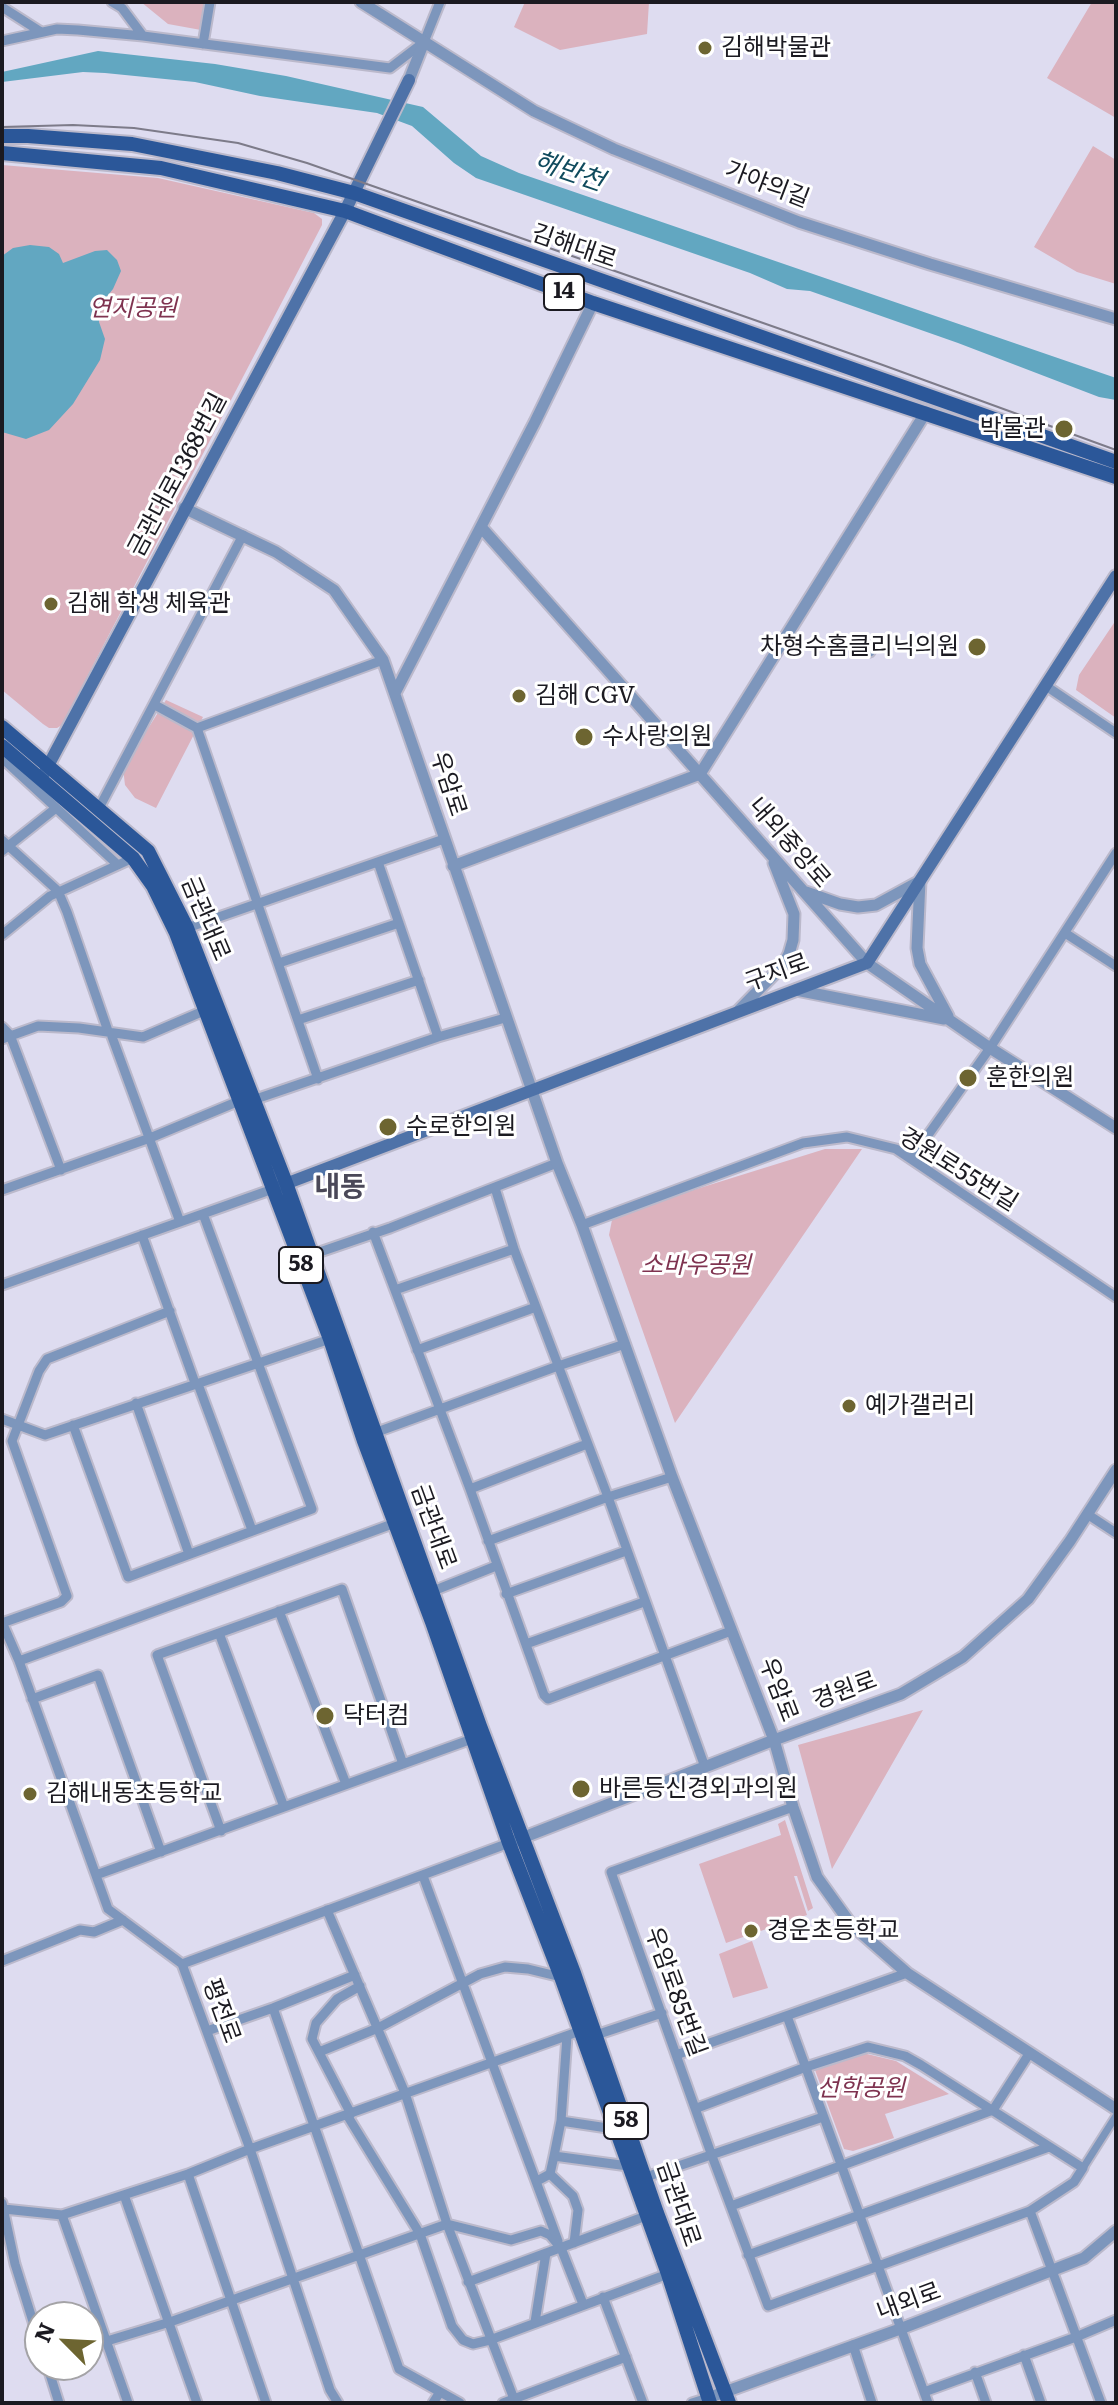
<!DOCTYPE html>
<meta charset="utf-8">
<style>
body{margin:0}
#map{position:relative;width:1118px;height:2405px;overflow:hidden;background:#dedcf0;font-family:Literata,serif}
canvas{display:block}
.frame{position:absolute;inset:0;border:4px solid #1b1a21;pointer-events:none}
.north{position:absolute;left:24px;top:2301px;width:80px;height:80px;box-sizing:border-box;background:#fff;border:2px solid #a4a3a6;border-radius:50%;rotate:294deg;font-size:22px;font-weight:700;line-height:32px;text-align:center;color:#1b1a21}
.north::after{content:'';display:block;margin:auto;width:28px;height:36px;background:#6d6531;clip-path:polygon(50% 0,100% 100%,50% 72%,0 100%)}
</style>
<div id="map">
<canvas width="1118" height="2405"></canvas>
<div class="frame"></div>
<div class="north">N</div>
</div>
<script>
const c = document.querySelector('canvas').getContext('2d');
c.lineJoin = 'round';
function fillPath(path, color) {
  c.fillStyle = color;
  c.fill(path, 'evenodd');
}
function toPath(rows) {
  const path = new Path2D();
  for (const r of rows) {
    path.moveTo(r[0], r[1]);
    for (let i = 2; i < r.length; i += 2) path.lineTo(r[i], r[i + 1]);
  }
  return path;
}
function trace(path, color, width, dash) {
  c.strokeStyle = color;
  c.lineWidth = width;
  c.lineCap = dash ? 'butt' : 'round';
  c.setLineDash(dash || []);
  c.stroke(path);
}
function drawText(font, color, halo, rows, align = 'center') {
  c.font = font + ' Literata,"Noto Sans KR",serif';
  c.lineWidth = 6;
  c.setLineDash([]);
  c.textBaseline = 'middle';
  c.strokeStyle = halo;
  c.fillStyle = color;
  for (const [text, x, y, turn = 0] of rows) {
    c.save();
    c.translate(x, y);
    c.rotate((+turn || 0) * Math.PI / 180);
    c.textAlign = isNaN(turn) ? turn : align;
    if (halo) c.strokeText(text, 0, 0);
    c.fillText(text, 0, 0);
    c.restore();
  }
}
fillPath(toPath([
 [141,2,204,2,201,30,168,24],
 [525,2,649,2,647,34,560,50,514,27],
 [1092,2,1116,2,1116,118,1047,78],
 [1093,146,1116,160,1116,284,1077,272,1034,247],
 [2,165,158,178,314,213,322,219,322,225,62,725,57,728,49,728,43,724,2,690],
 [1116,620,1116,718,1076,690,1079,675],
 [166,700,203,717,156,808,135,798,125,785,123,768],
 [825,1149,862,1149,675,1423,609,1235,613,1215],
 [923,1710,832,1869,798,1745],
 [785,1820,813,1908,808,1911,797,1876,794,1876,807,1915,726,1943,699,1864,781,1835,778,1824],
 [752,1941,768,1988,733,1998,719,1954],
 [863,2053,896,2061,949,2094,885,2114,894,2138,853,2151,844,2149,815,2070]
]), '#dbb2be');
fillPath(toPath([
 [98,51,215,64,286,76,423,107,481,156,519,173,1116,378,1116,400,1099,397,958,343,810,291,787,289,750,273,476,178,454,163,412,126,377,113,260,96,195,82,105,73,83,72,2,82,2,72],
 [30,245,49,247,59,254,63,263,95,251,107,250,117,260,121,271,113,289,101,304,99,322,105,339,100,360,73,404,49,430,26,439,2,432,2,256,13,248]
]), '#62a7c1');
const pedestrian = toPath([
 [1083,2168,1116,2116]
]);
const minor = toPath([
 [112,2,122,8,143,36],
 [2,7,41,32],
 [2,41,57,29,78,30,143,36,390,68,424,42,440,2],
 [203,44,210,2],
 [870,652,877,640],
 [1046,686,1116,733],
 [155,705,197,728,318,1079],
 [197,728,383,660],
 [2,758,118,865],
 [98,810,243,535],
 [2,840,58,891,67,912,108,1031],
 [2,851,56,808],
 [378,862,438,1037],
 [187,928,444,839],
 [1065,933,1116,966],
 [2,935,50,896,133,858],
 [279,963,399,923],
 [298,1020,419,980],
 [2,1027,10,1035,61,1170],
 [111,1034,180,1222],
 [2,1039,38,1026,79,1028,143,1037,206,1010],
 [253,1100,438,1037,505,1018],
 [911,1159,990,1048,1116,853],
 [495,1188,514,1249,608,1497,705,1767],
 [2,1190,150,1138,239,1101],
 [582,1225,803,1143,847,1137,896,1149,1116,1297],
 [373,1232,470,1489,544,1695,548,1699,731,1631],
 [142,1235,195,1383],
 [311,1255,390,1228,557,1163],
 [2,1285,273,1189],
 [395,1290,514,1249],
 [417,1350,536,1307],
 [198,1384,252,1530],
 [136,1403,189,1554],
 [2,1419,45,1435,330,1339],
 [73,1425,128,1577,312,1509,203,1214],
 [377,1432,558,1366,625,1344],
 [470,1489,587,1444],
 [1087,1514,1116,1533],
 [488,1541,608,1497,672,1477],
 [433,1591,496,1566],
 [506,1594,626,1551],
 [279,1611,346,1784],
 [2,1622,19,1661,108,1909,182,1964,250,2149,330,2390,338,2403],
 [2,1623,61,1602,67,1596,12,1441,39,1371,47,1359,170,1311],
 [219,1633,284,1807],
 [526,1644,644,1602],
 [19,1661,395,1523],
 [32,1699,98,1675,161,1852],
 [221,1831,157,1655,219,1633,342,1589,403,1764],
 [96,1875,472,1739],
 [423,1876,558,2241],
 [327,1910,405,2093,447,2224,514,2399],
 [2,1961,80,1930,94,1932,123,1920],
 [182,1964,509,1843],
 [273,2008,399,2369,460,2403],
 [787,2016,928,2403],
 [207,2031,273,2008,355,1975],
 [596,2035,662,2013],
 [319,2052,378,2028,480,1974,505,1967,528,1969,561,1977],
 [676,2055,907,1973],
 [697,2108,806,2067,868,2047,905,2056,921,2065,1083,2168,1074,2182,1030,2211,768,2306,712,2156,611,1872,793,1807],
 [351,2114,312,2039,316,2023,337,1999,360,1986],
 [347,2115,420,2234,452,2326,463,2340,473,2344,490,2340,668,2274],
 [561,2121,614,2129],
 [554,2156,628,2166],
 [188,2174,266,2403],
 [550,2174,573,2196,578,2210,574,2243],
 [646,2177,823,2117],
 [537,2181,550,2174,554,2156,561,2121,567,2036],
 [124,2195,197,2403],
 [2,2203,15,2264,40,2344],
 [731,2206,993,2110,1029,2054],
 [4,2209,62,2215,188,2174,250,2149,580,2031],
 [1030,2211,1101,2403],
 [62,2215,128,2403],
 [748,2255,1049,2147],
 [468,2282,646,2216],
 [603,2297,643,2403],
 [535,2322,546,2253],
 [88,2341,107,2341,170,2322,447,2224,511,2240,541,2231,550,2235,561,2248,583,2304],
 [853,2345,872,2403],
 [1024,2355,1041,2403],
 [47,2365,59,2403],
 [975,2372,986,2403],
 [924,2392,1076,2337,1116,2320],
 [433,2403,440,2392],
 [503,2403,626,2357],
 [692,2403,708,2398]
]);
const tertiary = toPath([
 [361,2,534,111,614,149,799,222,930,264,1116,319],
 [409,80,424,42],
 [184,508,276,552,334,590,383,660,557,1163,582,1225,672,1477,774,1740,793,1807,817,1877,850,1923,907,1973,1116,2109],
 [481,527,867,963,990,1048,1116,1128],
 [395,693,535,422,593,303],
 [453,866,700,774,926,412],
 [920,880,917,948,920,964,948,1016],
 [806,892,840,904,858,907,876,905,920,881],
 [796,990,944,1019],
 [739,1010,783,965,789,954,793,940,794,914,774,863],
 [509,1843,774,1740,901,1694,963,1657,1028,1599,1070,1541,1116,1470],
 [708,2398,900,2329,1084,2258,1116,2231]
]);
const secondary = toPath([
 [41,779,345,211,409,80],
 [280,1186,867,963,1116,576]
]);
const primary = toPath([
 [2,136,28,136,132,144,277,173,354,193,1116,462],
 [2,153,161,168,345,211,593,303,1116,477],
 [2,727,148,851,187,928,286,1183,480,1726,574,1973,657,2213,729,2403],
 [2,746,133,858,153,886,176,933,330,1339,364,1441,432,1622,509,1843,561,1977,668,2274,710,2403]
]);
trace(pedestrian, '#bbb9cb', 11);
trace(minor, '#bbb9cb', 13);
trace(tertiary, '#bbb9cb', 15);
trace(secondary, '#bbb9cb', 16);
trace(primary, '#bbb9cb', 18);
trace(pedestrian, '#7d96bc', 7);
trace(minor, '#7d96bc', 9);
trace(tertiary, '#7d96bc', 11);
trace(secondary, '#4e72a8', 12);
trace(primary, '#2b5799', 14);
trace(toPath([
 [2,127,73,125,134,128,238,143,307,163,880,364,1116,450]
]), '#7d7b89', 2);
for (const [x, y, r, color] of [
 [705,48,8,"#6d6531"],
 [1064,429,10,"#6d6531"],
 [51,604,8,"#6d6531"],
 [977,647,10,"#6d6531"],
 [519,696,8,"#6d6531"],
 [584,737,10,"#6d6531"],
 [968,1078,10,"#6d6531"],
 [388,1127,10,"#6d6531"],
 [849,1406,8,"#6d6531"],
 [325,1716,10,"#6d6531"],
 [581,1789,10,"#6d6531"],
 [30,1794,8,"#6d6531"],
 [751,1931,8,"#6d6531"]
]) {
  const dot = new Path2D();
  dot.arc(x, y, r, 0, 2 * Math.PI);
  c.fillStyle = color;
  c.fill(dot);
  trace(dot, '#fff', 3);
}
for (const [x, y, w] of [
 [564,292,40],
 [301,1265,44],
 [626,2121,44]
]) {
  const box = new Path2D();
  box.roundRect(x - w / 2, y - 18, w, 36, 6);
  c.fillStyle = '#fff';
  c.fill(box);
  trace(box, '#1b1a21', 2);
}
drawText('bold 22px', '#1b1a21', null, [
 ["14",564,292],
 ["58",301,1265],
 ["58",626,2121]
]);
drawText('24px', '#1b1a21', '#fff', [
 ["김해박물관",721,48],
 ["박물관",1046,429,"right"],
 ["김해 학생 체육관",67,604],
 ["차형수홈클리닉의원",959,647,"right"],
 ["김해 CGV",535,696],
 ["수사랑의원",602,737],
 ["훈한의원",986,1078],
 ["수로한의원",406,1127],
 ["예가갤러리",865,1406],
 ["닥터컴",343,1716],
 ["바른등신경외과의원",599,1789],
 ["김해내동초등학교",46,1794],
 ["경운초등학교",767,1931]
], 'left');
drawText('24px', '#1b1a21', '#fff', [
 ["가야의길",767,185,21],
 ["김해대로",574,247,19],
 ["금관대로1368번길",178,475,-62],
 ["우암로",448,784,72],
 ["내외중앙로",789,843,49],
 ["금관대로",205,919,67],
 ["구지로",777,973,-20],
 ["경원로55번길",958,1170,32],
 ["금관대로",433,1527,70],
 ["우암로",778,1690,69],
 ["경원로",845,1691,-20],
 ["우암로85번길",675,1992,70],
 ["평전로",221,2011,70],
 ["금관대로",678,2204,71],
 ["내외로",909,2302,-20]
]);
drawText('italic 24px', '#7f3350', '#fff', [
 ["연지공원",133,309],
 ["소바우공원",696,1266],
 ["선학공원",861,2089]
]);
drawText('italic 26px', '#0f4a5d', '#fff', [
 ["해반천",569,172,19]
]);
drawText('bold 28px', '#4a4858', '#fff', [
 ["내동",340,1188]
]);
</script>
